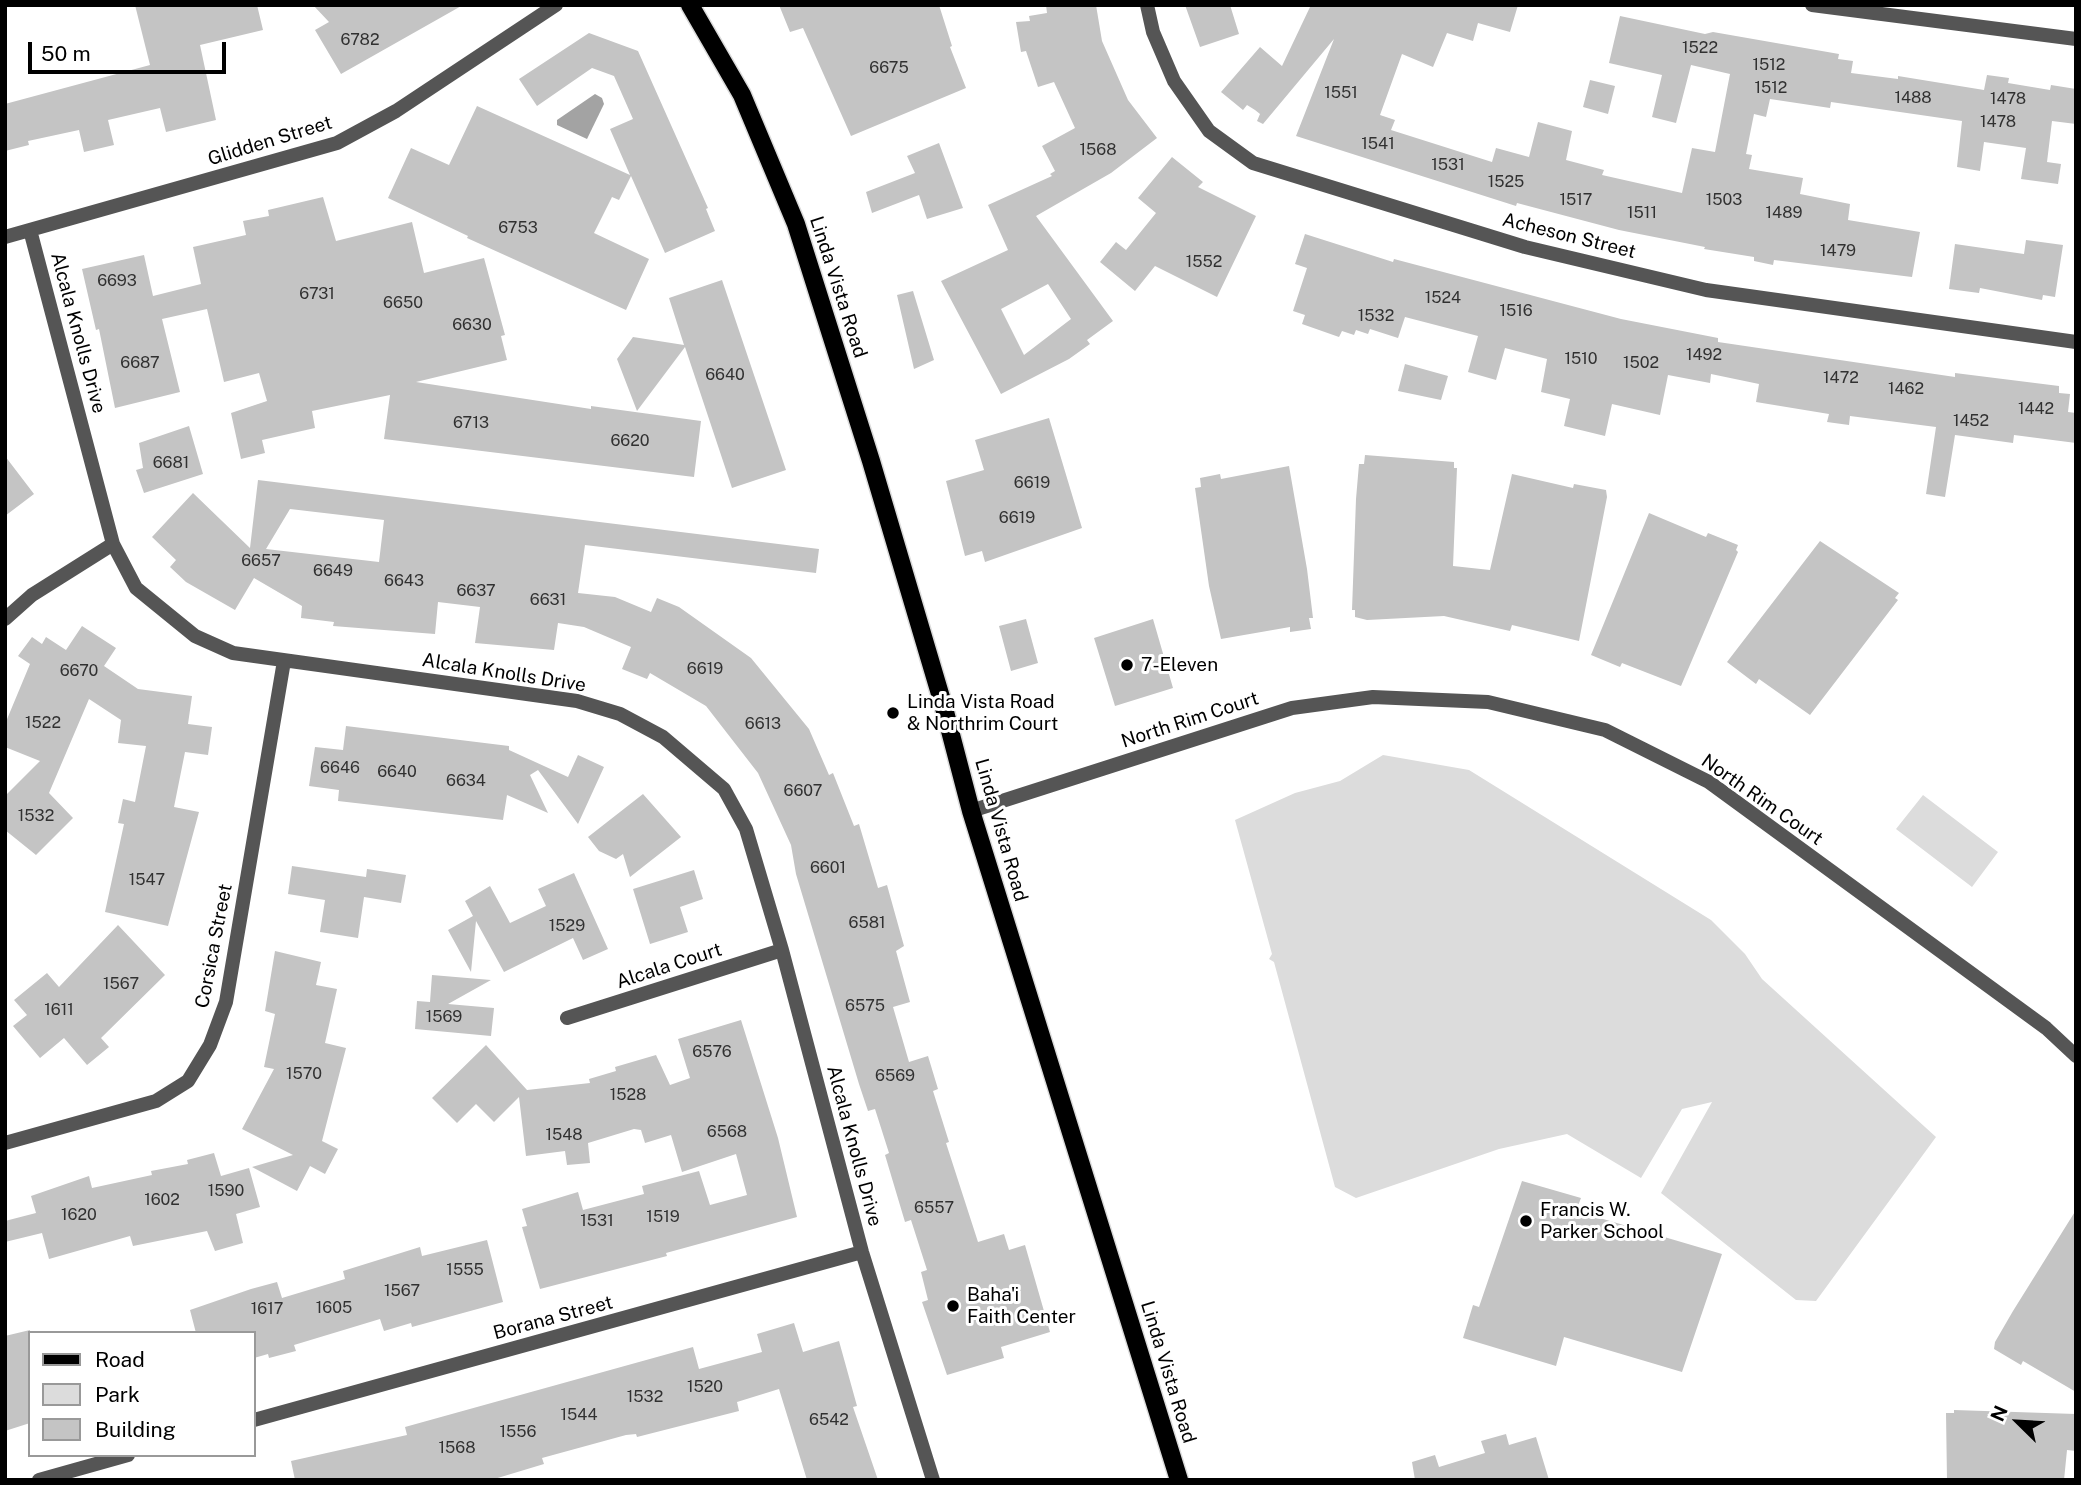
<!DOCTYPE html>
<style>
body{margin:0}
#map{position:relative;width:2081px;height:1485px;overflow:hidden;background:#fff;font-family:"Public Sans",sans-serif}
canvas{display:block}
.frame{position:absolute;inset:0;border:7px solid #000;pointer-events:none}
.legend{position:absolute;left:28px;top:1331px;width:228px;height:126px;box-sizing:border-box;background:#fff;border:2px solid #999;margin:0;padding:9px 12px;list-style:none;font-size:21px;color:#000}
.legend li{display:flex;align-items:center;gap:14px;height:35px}
.legend b{width:35px;border:2px solid #999}
.north{position:absolute;left:1983px;top:1387px;width:70px;height:70px;-webkit-text-stroke:5px #fff;paint-order:stroke;rotate:294deg;font-size:19px;font-weight:700;line-height:28px;text-align:center;color:#000}
.north::after{content:'';display:block;margin:auto;width:24px;height:32px;background:#000;clip-path:polygon(50% 0,100% 100%,50% 72%,0 100%)}
.scale{position:absolute;left:28px;top:42px;width:198px;height:32px;box-sizing:border-box;border:4px solid #000;border-top:0;padding-left:9px;font-size:21px;line-height:24px;white-space:nowrap;color:#000;-webkit-text-stroke:5px #fff;paint-order:stroke}
</style>
<div id="map">
<canvas width="2081" height="1485"></canvas>
<div class="frame"></div>
<ul class="legend">
<li><b style="height:9px;background:#000"></b>Road</li>
<li><b style="height:19px;background:#dcdcdc"></b>Park</li>
<li><b style="height:19px;background:#c4c4c4"></b>Building</li>
</ul>
<div class="north">N</div>
<div class="scale">50 m</div>
</div>
<script>
const c = document.querySelector('canvas').getContext('2d');
c.lineJoin = 'round';
function fillPath(path, color) {
  c.fillStyle = color;
  c.fill(path, 'evenodd');
}
function toPath(rows) {
  const path = new Path2D();
  for (const r of rows) {
    path.moveTo(r[0], r[1]);
    for (let i = 2; i < r.length; i += 2) path.lineTo(r[i], r[i + 1]);
  }
  return path;
}
function trace(path, color, width, dash) {
  c.strokeStyle = color;
  c.lineWidth = width;
  c.lineCap = dash ? 'butt' : 'round';
  c.setLineDash(dash || []);
  c.stroke(path);
}
function drawText(font, color, halo, rows, align = 'center') {
  c.font = font + ' "Public Sans",sans-serif';
  c.lineWidth = 6;
  c.setLineDash([]);
  c.textBaseline = 'middle';
  c.strokeStyle = halo;
  c.fillStyle = color;
  for (const [text, x, y, turn = 0] of rows) {
    c.save();
    c.translate(x, y);
    c.rotate((+turn || 0) * Math.PI / 180);
    c.textAlign = isNaN(turn) ? turn : align;
    if (halo) c.strokeText(text, 0, 0);
    c.fillText(text, 0, 0);
    c.restore();
  }
}
fillPath(toPath([
 [1383,755,1469,770,1711,920,1745,954,1762,979,1936,1137,1816,1301,1796,1300,1661,1193,1712,1102,1682,1109,1641,1178,1567,1134,1499,1149,1356,1198,1335,1187,1274,962,1269,959,1272,954,1235,820,1295,793,1340,781],
 [1923,795,1998,852,1972,887,1896,829]
]), '#dcdcdc');
fillPath(toPath([
 [595,94,602,98,604,104,587,139,557,125,557,120]
]), '#a3a3a3');
fillPath(toPath([
 [135,5,257,5,263,30,200,45,216,120,166,132,160,108,108,120,114,145,84,152,79,130,28,141,29,145,5,151,5,104,150,65],
 [313,5,463,5,341,74,315,30,329,22],
 [779,5,939,5,952,46,950,47,966,88,851,136,803,28,790,32],
 [1046,5,1096,5,1102,41,1128,100,1157,138,1111,173,1036,216,1113,321,1087,340,1090,344,1069,359,1001,394,941,281,1008,250,988,205,1052,176,1050,174,1055,171,1042,146,1075,128,1054,82,1038,87,1026,51,1021,52,1016,22,1030,21,1029,16,1047,13],
 [1048,284,1071,319,1024,355,1001,309],
 [1185,5,1230,5,1239,34,1200,47],
 [1308,5,1518,5,1510,32,1478,23,1473,41,1447,33,1433,67,1402,54,1380,115,1395,120,1391,130,1492,162,1496,148,1529,157,1538,122,1572,131,1566,160,1604,170,1602,175,1682,193,1692,148,1715,152,1730,74,1691,65,1676,123,1652,117,1662,75,1609,63,1620,16,1705,34,1713,32,1839,54,1838,59,1853,61,1851,73,1898,79,1898,76,1984,90,1987,75,2009,78,2008,83,2050,90,2051,85,2076,89,2076,124,2052,121,2047,162,2061,164,2058,184,2021,179,2026,148,1984,142,1980,171,1957,167,1962,121,1831,102,1830,108,1770,99,1766,117,1754,114,1746,154,1752,155,1749,169,1803,178,1800,194,1850,204,1848,220,1920,232,1912,277,1774,260,1773,265,1754,261,1754,257,1704,249,1705,247,1619,230,1517,203,1516,206,1296,136,1334,39,1263,124,1257,121,1260,114,1255,110,1247,105,1243,110,1221,92,1260,47,1282,66,1310,7],
 [589,33,638,51,708,208,706,209,715,231,665,253,631,176,619,200,612,197,594,233,649,259,626,310,467,238,468,236,388,198,411,148,449,165,477,106,630,175,610,129,633,119,614,76,592,68,537,106,519,79],
 [1590,80,1615,86,1608,114,1583,107],
 [939,143,963,208,927,219,919,195,872,213,866,192,915,173,907,156],
 [1172,157,1203,182,1198,187,1256,216,1217,297,1155,266,1135,291,1100,262,1116,242,1126,250,1156,213,1138,198],
 [323,197,336,241,412,222,424,273,484,258,505,335,501,336,507,360,416,382,591,409,591,406,701,421,694,477,384,439,390,395,312,411,315,428,262,440,265,453,241,459,231,413,267,401,259,373,224,382,207,309,162,319,180,392,115,408,99,329,96,330,82,269,144,255,153,296,201,284,193,247,246,235,243,221,269,216,268,210],
 [1305,234,1393,262,1394,259,1621,319,1718,338,1718,342,1955,377,1955,373,2059,386,2059,393,2070,394,2068,412,2076,413,2076,443,2014,435,2013,443,1955,435,1945,497,1926,494,1936,427,1850,416,1849,425,1827,422,1829,414,1756,402,1759,384,1711,374,1710,383,1668,375,1660,415,1612,404,1605,436,1564,426,1570,399,1541,392,1547,359,1505,348,1496,380,1468,372,1478,336,1405,317,1398,338,1370,329,1368,334,1356,330,1354,335,1342,331,1339,337,1302,324,1305,315,1293,311,1307,268,1295,264],
 [2026,240,2063,245,2055,297,2043,295,2042,300,1980,288,1979,293,1949,289,1955,244,2024,254],
 [722,280,786,470,732,488,685,347,637,411,617,359,633,337,684,345,669,298],
 [913,291,934,360,914,369,897,295],
 [1405,364,1448,376,1441,400,1398,391],
 [1049,418,1082,528,985,562,982,551,965,556,946,481,984,470,975,440],
 [189,426,203,474,144,493,136,470,143,468,139,443],
 [1365,455,1454,462,1454,468,1457,468,1453,566,1490,570,1512,474,1573,488,1574,484,1606,490,1607,497,1579,641,1512,625,1510,631,1444,616,1367,620,1355,617,1355,610,1352,610,1356,499,1359,464,1364,464],
 [5,456,34,494,5,516],
 [1289,466,1307,569,1313,618,1309,618,1311,629,1290,632,1290,627,1221,639,1209,586,1195,488,1201,487,1200,478,1220,474,1221,479],
 [258,480,819,549,816,573,585,545,578,593,615,597,651,612,657,598,679,607,751,658,809,729,829,775,833,773,854,826,859,824,878,888,887,885,904,946,896,951,910,1002,893,1007,909,1062,928,1056,938,1089,933,1091,949,1142,946,1143,978,1242,1004,1234,1009,1250,1025,1245,1050,1332,1001,1347,1004,1358,947,1375,922,1302,928,1300,921,1272,927,1270,911,1220,905,1222,885,1155,889,1153,875,1109,868,1111,859,1084,796,874,791,845,758,773,706,706,650,673,647,679,622,669,631,647,584,627,558,623,554,650,475,643,480,607,438,602,435,634,333,626,334,622,301,618,302,606,254,578,235,610,186,582,170,567,176,560,152,537,193,493,250,548],
 [290,509,384,520,379,562,266,549],
 [1649,513,1706,537,1708,533,1738,545,1736,550,1738,552,1681,686,1622,663,1620,667,1591,655],
 [1820,541,1899,593,1895,598,1898,600,1810,715,1759,679,1756,684,1727,662],
 [1026,619,1038,663,1011,671,999,626],
 [1153,619,1173,688,1115,706,1094,638],
 [82,626,116,648,104,666,138,689,192,696,188,724,212,727,208,755,185,752,174,807,199,812,168,926,105,912,124,824,118,823,123,799,135,802,146,746,118,743,121,720,89,699,49,793,73,818,36,855,5,830,5,796,40,761,5,747,5,724,30,664,18,656,32,637,42,644,46,637,66,650],
 [346,726,509,746,509,750,568,777,578,755,604,767,578,824,538,770,530,775,548,813,507,795,503,820,338,801,339,790,309,786,315,747,343,750],
 [643,794,681,837,630,877,623,854,616,859,599,851,588,837],
 [292,866,366,877,367,869,406,875,401,903,364,897,358,938,320,932,325,900,288,894],
 [694,870,703,899,680,907,688,932,650,944,633,889],
 [574,873,608,949,583,960,573,938,504,972,476,921,471,972,448,930,473,916,465,901,490,886,510,923,546,906,538,889],
 [118,925,165,975,101,1038,109,1047,87,1065,64,1038,40,1058,13,1026,27,1015,14,1000,47,973,59,987],
 [275,951,321,962,316,985,337,989,325,1043,346,1048,322,1141,338,1149,325,1174,310,1166,297,1191,252,1167,293,1155,242,1129,274,1069,264,1067,275,1014,265,1011],
 [432,975,491,980,448,1004,494,1008,491,1036,415,1029,417,1001,430,1002],
 [741,1020,778,1138,797,1217,666,1253,667,1256,540,1289,522,1227,527,1226,522,1209,578,1192,583,1210,644,1194,642,1186,699,1171,710,1205,747,1195,736,1154,682,1172,671,1135,645,1143,641,1130,634,1129,588,1143,590,1163,567,1165,565,1151,526,1156,519,1097,494,1122,476,1104,457,1123,432,1098,486,1045,527,1090,590,1083,589,1079,616,1071,615,1067,656,1055,670,1085,690,1078,678,1039],
 [214,1153,221,1176,249,1168,260,1207,236,1214,243,1243,215,1251,207,1231,133,1246,130,1236,49,1259,42,1233,5,1242,5,1221,36,1213,31,1196,89,1176,92,1188,152,1175,151,1171,188,1164,187,1160],
 [1522,1181,1581,1198,1576,1211,1722,1254,1682,1372,1564,1337,1556,1366,1463,1338,1473,1305,1479,1307],
 [2076,1210,2076,1392,2023,1361,2021,1365,1994,1349,1995,1342,2013,1311],
 [487,1240,503,1302,412,1327,411,1323,384,1331,380,1319,294,1345,296,1351,269,1358,268,1354,254,1358,254,1333,196,1333,190,1310,251,1289,277,1282,282,1298,345,1279,343,1271,420,1247,422,1256],
 [794,1323,803,1352,839,1341,857,1406,853,1407,878,1480,807,1480,779,1389,737,1402,739,1411,637,1437,636,1434,626,1435,542,1458,544,1464,491,1480,295,1480,291,1461,407,1435,405,1427,693,1347,699,1369,762,1352,757,1334],
 [30,1330,30,1423,5,1431,5,1336],
 [1954,1410,2076,1414,2076,1451,2067,1450,2064,1480,1947,1480,1946,1413,1954,1413],
 [1506,1434,1509,1445,1536,1437,1549,1480,1415,1480,1412,1462,1435,1455,1439,1467,1485,1453,1481,1441]
]), '#c4c4c4');
const primary = toPath([
 [690,5,742,95,796,224,871,461,943,704,971,811,1179,1480]
]);
trace(primary, '#dbdbdb', 21);
trace(toPath([
 [1147,5,1153,32,1174,81,1209,131,1253,163,1525,247,1706,290,2076,342],
 [1812,5,2076,39],
 [30,230,113,544,136,588,195,636,233,653,577,701,620,714,663,737,724,789,746,829,782,950,862,1252,933,1480],
 [5,237,337,143,396,111,556,5],
 [5,619,32,595,113,544],
 [971,811,1292,708,1373,697,1488,702,1605,730,1709,782,2046,1028,2076,1056],
 [567,1018,782,950],
 [5,1143,156,1101,188,1081,210,1045,226,1002,284,661],
 [254,1420,862,1252],
 [39,1480,128,1455]
]), '#555', 14);
trace(primary, '#000', 18);
for (const [x, y, r, color] of [
 [1127,665,7,"#000"],
 [893,713,7,"#000"],
 [1526,1221,7,"#000"],
 [953,1306,7,"#000"]
]) {
  const dot = new Path2D();
  dot.arc(x, y, r, 0, 2 * Math.PI);
  c.fillStyle = color;
  c.fill(dot);
  trace(dot, '#fff', 2.5);
}
drawText('16px', '#313131', null, [
 ["6782",360,40],
 ["1522",1700,48],
 ["1512",1769,65],
 ["6675",889,68],
 ["1512",1771,88],
 ["1551",1341,93],
 ["1488",1913,98],
 ["1478",2008,99],
 ["1478",1998,122],
 ["1541",1378,144],
 ["1568",1098,150],
 ["1531",1448,165],
 ["1525",1506,182],
 ["1517",1576,200],
 ["1503",1724,200],
 ["1511",1642,213],
 ["1489",1784,213],
 ["6753",518,228],
 ["1479",1838,251],
 ["1552",1204,262],
 ["6693",117,281],
 ["6731",317,294],
 ["1524",1443,298],
 ["6650",403,303],
 ["1516",1516,311],
 ["1532",1376,316],
 ["6630",472,325],
 ["1492",1704,355],
 ["1510",1581,359],
 ["6687",140,363],
 ["1502",1641,363],
 ["6640",725,375],
 ["1472",1841,378],
 ["1462",1906,389],
 ["1442",2036,409],
 ["1452",1971,421],
 ["6713",471,423],
 ["6620",630,441],
 ["6681",171,463],
 ["6619",1032,483],
 ["6619",1017,518],
 ["6657",261,561],
 ["6649",333,571],
 ["6643",404,581],
 ["6637",476,591],
 ["6631",548,600],
 ["6619",705,669],
 ["6670",79,671],
 ["1522",43,723],
 ["6613",763,724],
 ["6646",340,768],
 ["6640",397,772],
 ["6634",466,781],
 ["6607",803,791],
 ["1532",36,816],
 ["6601",828,868],
 ["1547",147,880],
 ["6581",867,923],
 ["1529",567,926],
 ["1567",121,984],
 ["6575",865,1006],
 ["1611",59,1010],
 ["1569",444,1017],
 ["6576",712,1052],
 ["1570",304,1074],
 ["6569",895,1076],
 ["1528",628,1095],
 ["6568",727,1132],
 ["1548",564,1135],
 ["1590",226,1191],
 ["1602",162,1200],
 ["6557",934,1208],
 ["1620",79,1215],
 ["1519",663,1217],
 ["1531",597,1221],
 ["1555",465,1270],
 ["1567",402,1291],
 ["1605",334,1308],
 ["1617",267,1309],
 ["1520",705,1387],
 ["1532",645,1397],
 ["1544",579,1415],
 ["6542",829,1420],
 ["1556",518,1432],
 ["1568",457,1448]
]);
drawText('19px', '#000', '#fff', [
 ["Glidden Street",270,141,-17],
 ["Acheson Street",1569,236,14],
 ["Linda Vista Road",838,287,72],
 ["Alcala Knolls Drive",78,333,75],
 ["Alcala Knolls Drive",504,673,9],
 ["North Rim Court",1190,720,-18],
 ["North Rim Court",1762,800,35],
 ["Linda Vista Road",1001,830,74],
 ["Corsica Street",214,946,-79],
 ["Alcala Court",669,966,-18],
 ["Alcala Knolls Drive",854,1146,75],
 ["Borana Street",553,1318,-15],
 ["Linda Vista Road",1168,1372,73]
]);
drawText('19px', '#000', '#fff', [
 ["7-Eleven",1141,665],
 ["Linda Vista Road",907,702],
 ["& Northrim Court",907,724],
 ["Francis W.",1540,1210],
 ["Parker School",1540,1232],
 ["Baha'i",967,1295],
 ["Faith Center",967,1317]
], 'left');
</script>
